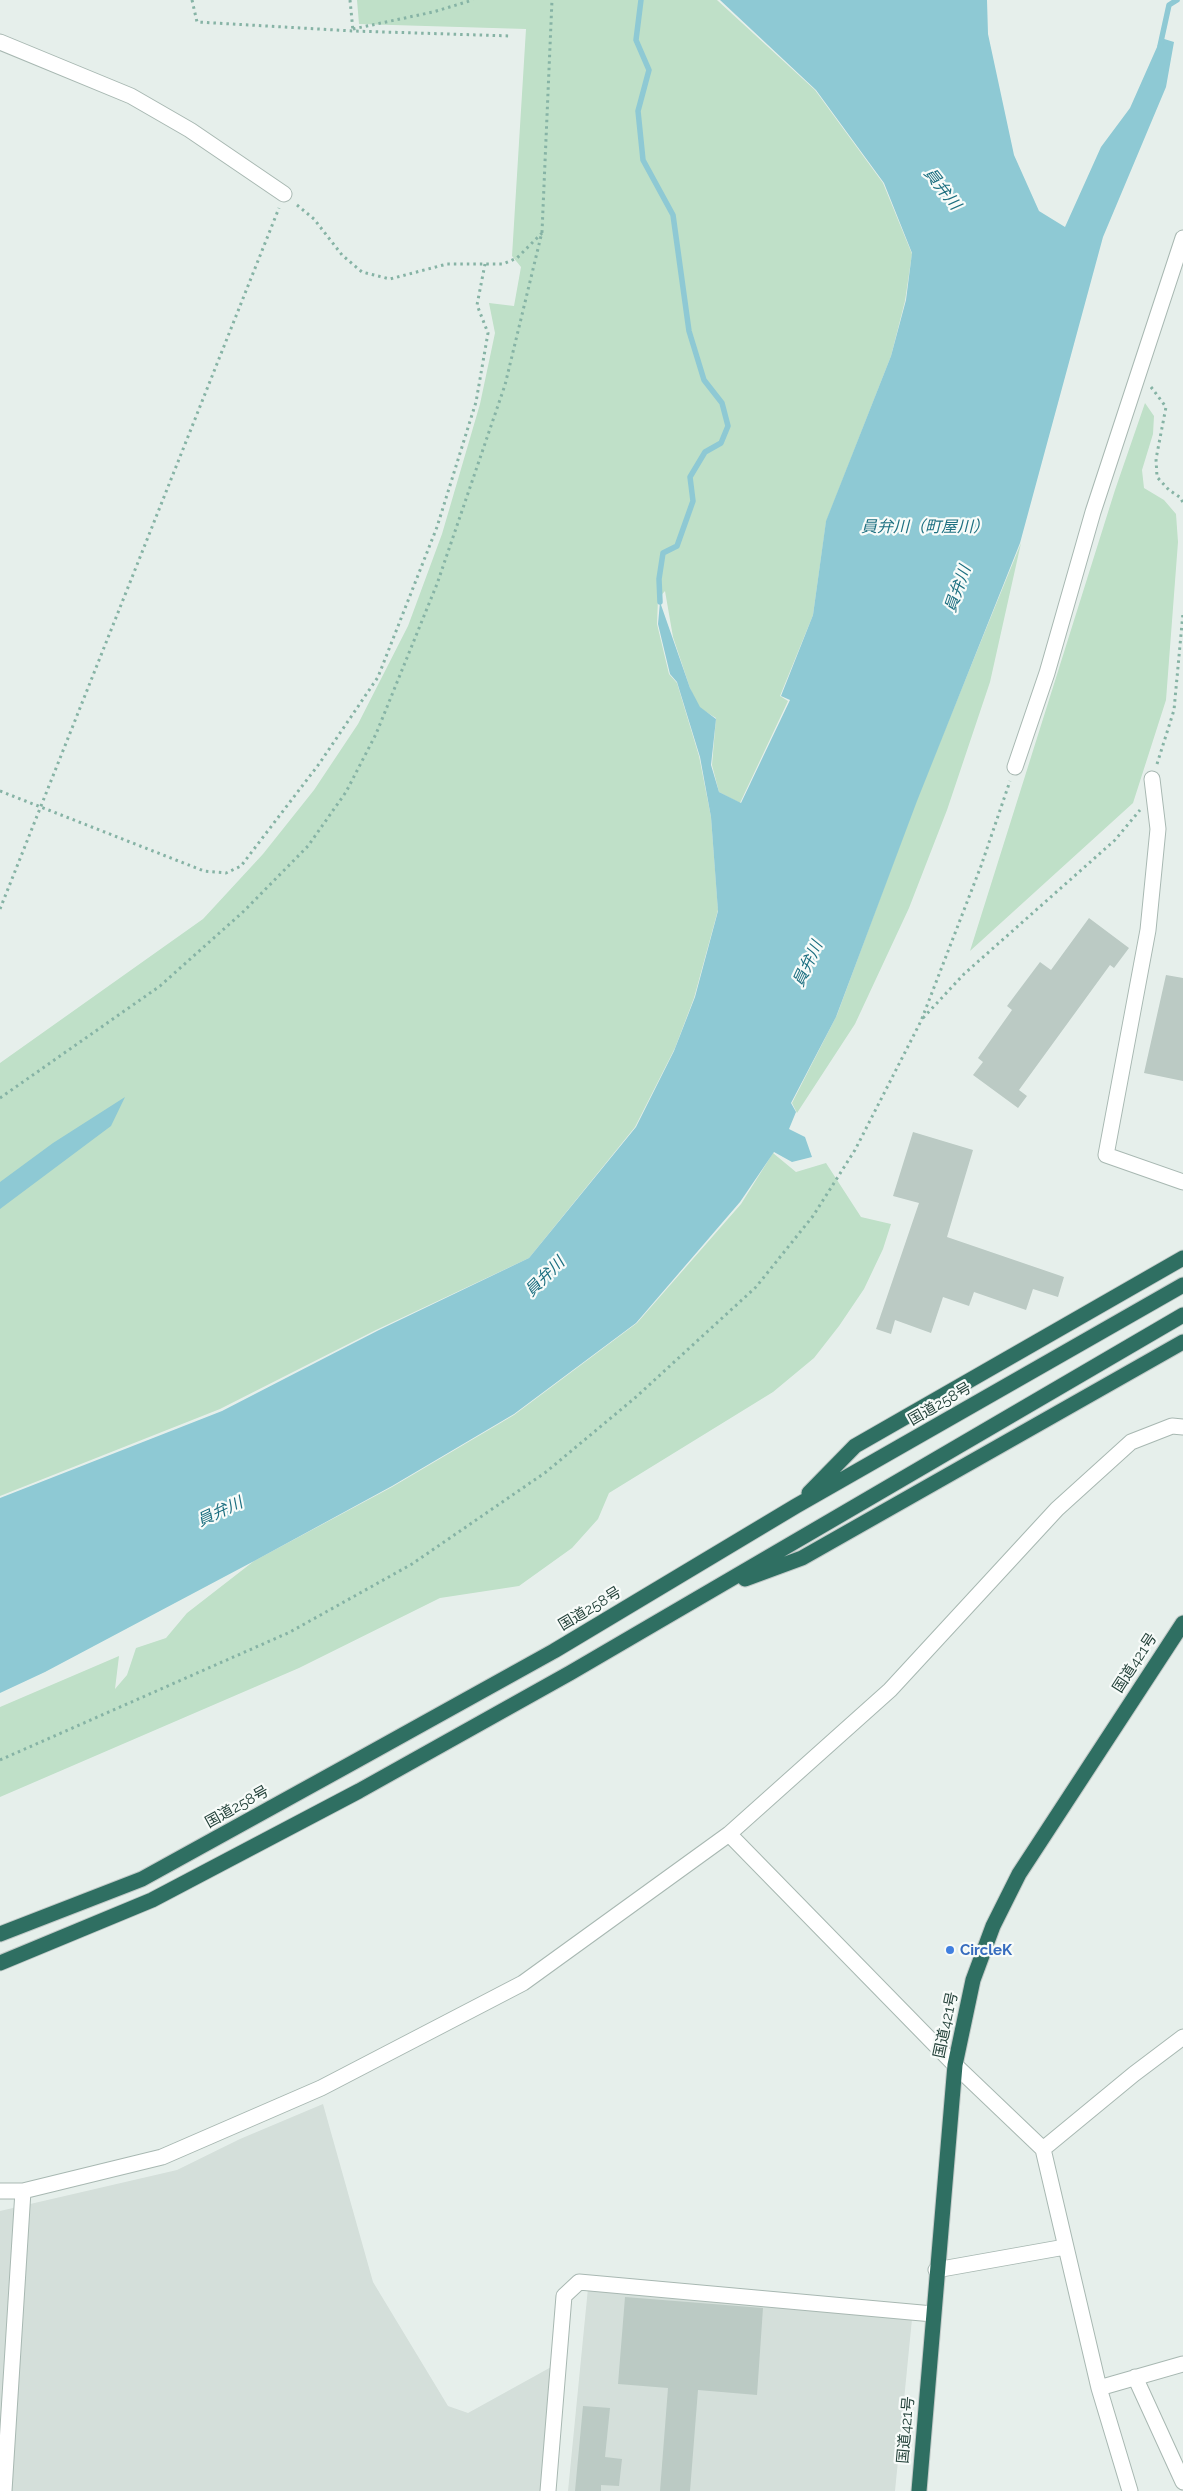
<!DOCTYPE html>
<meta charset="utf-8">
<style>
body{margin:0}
canvas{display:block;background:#e6efeb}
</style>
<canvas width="1183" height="2491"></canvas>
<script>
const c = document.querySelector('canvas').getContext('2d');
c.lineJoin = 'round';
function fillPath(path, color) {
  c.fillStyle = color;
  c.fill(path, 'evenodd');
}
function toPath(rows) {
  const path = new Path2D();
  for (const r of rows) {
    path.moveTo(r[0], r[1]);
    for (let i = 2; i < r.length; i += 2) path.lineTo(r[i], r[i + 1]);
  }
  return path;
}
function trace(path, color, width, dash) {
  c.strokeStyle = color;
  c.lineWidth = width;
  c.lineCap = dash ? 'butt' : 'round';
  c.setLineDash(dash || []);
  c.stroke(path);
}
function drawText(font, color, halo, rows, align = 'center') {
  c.font = font + ' Raleway,"Noto Sans JP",sans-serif';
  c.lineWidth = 4.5;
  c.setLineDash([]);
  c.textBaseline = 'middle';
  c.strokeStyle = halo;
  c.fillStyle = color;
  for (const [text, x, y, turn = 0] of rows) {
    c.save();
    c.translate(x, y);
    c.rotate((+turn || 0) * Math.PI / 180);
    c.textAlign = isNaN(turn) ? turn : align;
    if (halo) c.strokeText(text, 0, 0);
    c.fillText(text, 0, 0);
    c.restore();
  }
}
fillPath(toPath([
 [323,2104,373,2282,448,2406,468,2413,553,2366,541,2491,0,2491,0,2211,177,2170,240,2139],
 [588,2288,912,2319,895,2491,568,2491]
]), '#d4dfda');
fillPath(toPath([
 [357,0,717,0,815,90,883,183,912,254,905,301,891,356,826,522,813,615,780,696,788,701,740,803,719,792,712,765,716,718,698,707,690,688,673,637,665,591,658,599,657,624,669,674,677,683,699,756,711,817,718,910,694,998,675,1048,635,1127,529,1258,376,1330,220,1409,0,1496,0,1063,203,919,263,854,314,790,358,724,408,626,442,534,480,404,495,333,489,303,514,306,521,267,512,256,526,29,359,24],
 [1145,403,1154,416,1153,434,1142,470,1144,488,1164,500,1176,514,1178,542,1166,700,1133,803,970,951,1115,490],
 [1021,543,990,682,947,810,909,908,855,1024,797,1113,792,1103,837,1015,916,801],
 [773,1153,796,1172,826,1163,861,1217,891,1224,883,1249,864,1289,839,1326,814,1358,773,1392,609,1493,598,1519,572,1548,519,1586,440,1598,299,1668,0,1797,0,1707,119,1656,115,1689,127,1675,136,1648,166,1638,187,1613,254,1561,392,1487,514,1415,637,1323,741,1204]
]), '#bfe0c8');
fillPath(toPath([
 [720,0,987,0,988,34,1014,155,1039,211,1065,227,1101,147,1130,108,1161,38,1174,42,1166,87,1103,237,1020,543,917,801,836,1017,791,1103,796,1112,789,1129,805,1137,812,1157,792,1162,774,1152,740,1202,636,1323,514,1414,392,1486,256,1560,45,1672,0,1693,0,1498,222,1411,379,1330,529,1258,636,1127,674,1051,695,997,718,911,711,817,700,757,677,682,670,674,658,624,660,602,690,688,700,707,716,719,711,765,719,792,741,803,790,700,781,696,813,615,826,521,891,356,906,300,912,253,884,183,816,90],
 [125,1097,111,1126,0,1209,0,1182,53,1143]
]), '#8ec9d4');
trace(toPath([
 [641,0,636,40,649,70,638,111,643,160,673,215,689,331,704,380,722,403,728,426,721,443,705,452,690,477,693,501,677,546,663,553,659,579,660,602],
 [1160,46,1169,5,1177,0]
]), '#8ec9d4', 5.5);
fillPath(toPath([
 [1089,918,1129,948,1114,968,1110,965,1019,1090,1027,1096,1018,1108,973,1075,983,1062,978,1058,1012,1010,1007,1006,1040,962,1051,970],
 [1166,975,1183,978,1183,1081,1144,1073],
 [913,1132,973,1150,947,1237,1064,1277,1058,1297,1033,1289,1026,1310,974,1292,969,1306,943,1297,931,1333,895,1320,891,1334,876,1329,919,1203,893,1196],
 [625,2297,763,2308,757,2395,698,2390,690,2491,660,2491,668,2388,618,2384],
 [583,2406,610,2408,605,2457,622,2459,619,2486,601,2485,601,2491,575,2491]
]), '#bbcac4');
const minor = toPath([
 [0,42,131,96,190,130,284,194],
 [1015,767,1047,673,1093,512,1183,238],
 [1152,779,1158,829,1148,930,1106,1155,1183,1182],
 [729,1834,955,2065,1043,2149,1099,2388,1130,2491],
 [1043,2149,1134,2074,1183,2037],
 [0,2191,23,2191,162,2157,321,2088,523,1983,729,1834,890,1690,1057,1509,1131,1442,1172,1426,1183,1427],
 [936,2270,1065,2247],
 [1135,2377,1183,2482],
 [1099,2388,1183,2364],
 [4,2491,23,2191],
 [548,2491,564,2296,579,2282,933,2314]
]);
const highway = toPath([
 [809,1493,855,1446,1183,1258],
 [745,1579,802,1558,1183,1342],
 [0,1934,142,1879,354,1762,554,1651,796,1506,1183,1285],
 [0,1963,152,1900,359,1791,570,1673,1183,1315],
 [919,2491,955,2065,973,1980,993,1926,1019,1874,1183,1623]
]);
trace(minor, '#a8b8b2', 17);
trace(highway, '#c2cac8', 17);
trace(toPath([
 [192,0,197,22,353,31,511,36],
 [350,0,353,31],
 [353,29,433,12,473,0],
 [297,205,314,219,342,255,362,272,390,279,447,264,503,264,517,258,542,233],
 [1151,387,1166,407,1156,459,1157,477,1169,490,1181,498,1183,503],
 [1157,764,1174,710,1183,613],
 [0,791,204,871,226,873,241,866,319,764,378,677,437,527,476,402,488,333,477,305,485,264],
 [0,909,279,208],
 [923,1018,964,974,1115,840,1140,810],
 [0,1098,160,986,244,911,308,846,346,792,376,734,437,584,505,385,542,232,552,0],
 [0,1760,290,1632,412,1564,546,1472,636,1397,756,1287,813,1216,855,1150,921,1021,981,866,1010,781]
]), '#86b3a5', 3, [2.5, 4]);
trace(minor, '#fff', 15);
trace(highway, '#2f6f62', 15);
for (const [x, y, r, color] of [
 [950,1950,5,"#3f7fe0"]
]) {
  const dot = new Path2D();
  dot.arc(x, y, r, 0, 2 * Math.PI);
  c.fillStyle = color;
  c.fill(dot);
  trace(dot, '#f7fbf9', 2);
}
drawText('15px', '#24423a', '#f7fbf9', [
 ["国道258号",940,1404,-30],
 ["国道258号",590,1609,-31],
 ["国道421号",1135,1663,-57],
 ["国道258号",237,1807,-29],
 ["国道421号",946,2025,-78],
 ["国道421号",906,2430,-85]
]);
drawText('bold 15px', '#366cbe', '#f7fbf9', [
 ["CircleK",960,1950]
], 'left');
drawText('italic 16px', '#1c6f80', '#f7fbf9', [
 ["員弁川",942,189,52],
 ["員弁川（町屋川）",925,527],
 ["員弁川",958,589,-71],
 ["員弁川",808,964,-65],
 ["員弁川",545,1277,-45],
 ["員弁川",220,1512,-25]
]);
</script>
